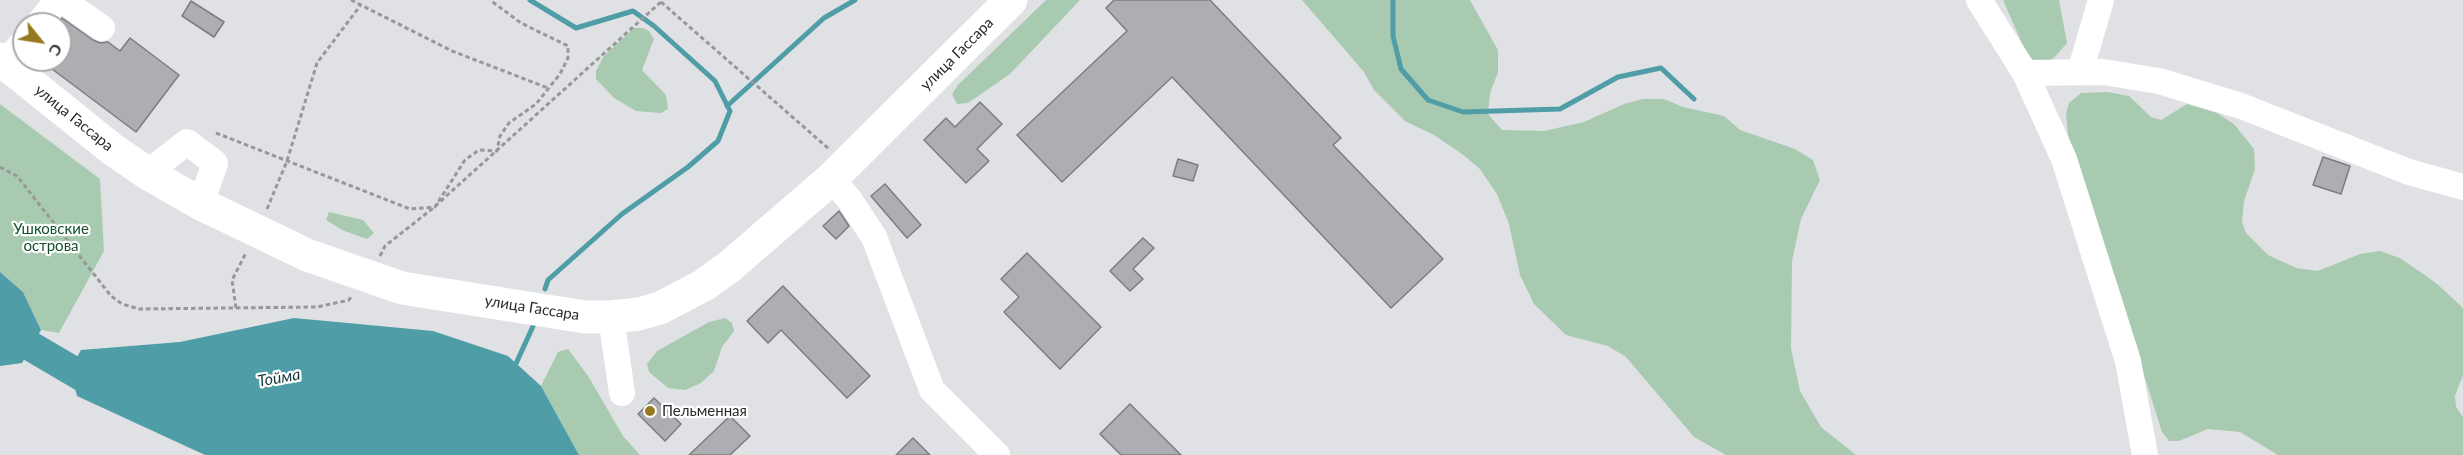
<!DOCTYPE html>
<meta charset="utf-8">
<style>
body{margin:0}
#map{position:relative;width:2463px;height:455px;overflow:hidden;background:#e0e1e4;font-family:Lato,sans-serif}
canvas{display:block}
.north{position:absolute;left:12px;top:12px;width:60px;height:60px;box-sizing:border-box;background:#fff;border:2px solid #a9aaaa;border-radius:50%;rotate:120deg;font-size:16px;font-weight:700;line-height:24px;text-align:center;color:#292a2b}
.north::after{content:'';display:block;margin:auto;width:21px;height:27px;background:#947920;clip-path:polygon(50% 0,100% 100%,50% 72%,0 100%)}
</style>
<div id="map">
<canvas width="2463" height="455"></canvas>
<div class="north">С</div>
</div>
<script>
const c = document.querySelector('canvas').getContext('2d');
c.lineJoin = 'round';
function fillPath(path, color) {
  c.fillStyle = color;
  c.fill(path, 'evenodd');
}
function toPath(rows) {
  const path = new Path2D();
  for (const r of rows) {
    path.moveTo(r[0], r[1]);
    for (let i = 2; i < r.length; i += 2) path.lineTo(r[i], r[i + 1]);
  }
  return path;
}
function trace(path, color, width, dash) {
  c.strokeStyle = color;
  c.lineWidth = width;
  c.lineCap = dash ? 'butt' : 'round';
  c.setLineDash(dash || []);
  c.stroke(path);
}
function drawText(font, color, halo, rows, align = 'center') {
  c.font = font + ' Lato,sans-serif';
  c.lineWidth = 4.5;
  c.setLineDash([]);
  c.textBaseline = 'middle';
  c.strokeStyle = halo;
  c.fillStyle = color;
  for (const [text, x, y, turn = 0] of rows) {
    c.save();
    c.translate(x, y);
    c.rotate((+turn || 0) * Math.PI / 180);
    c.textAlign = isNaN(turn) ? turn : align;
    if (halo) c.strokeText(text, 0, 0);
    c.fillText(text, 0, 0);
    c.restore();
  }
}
fillPath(toPath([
 [1046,0,1080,0,1010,74,968,103,957,104,952,94,958,85],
 [1302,0,1470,0,1498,50,1498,72,1490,93,1488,114,1502,130,1544,131,1584,122,1624,104,1643,99,1664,99,1683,107,1724,116,1740,130,1795,149,1813,160,1820,180,1801,219,1792,261,1791,348,1800,391,1821,427,1856,455,1726,455,1694,437,1626,357,1608,346,1566,335,1534,304,1520,275,1509,224,1497,194,1479,168,1462,154,1434,135,1405,121,1374,90,1364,72],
 [2003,0,2059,0,2067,43,2054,58,2045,63,2034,61,2027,55],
 [634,28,643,28,649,31,654,39,642,70,666,95,668,109,661,113,636,111,614,98,596,79,596,71,604,56],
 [2108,92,2129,96,2151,117,2161,120,2187,104,2217,113,2234,124,2254,149,2255,169,2244,201,2242,222,2246,233,2268,255,2296,268,2318,271,2360,254,2380,251,2400,258,2436,283,2461,306,2463,309,2463,375,2455,396,2456,407,2463,417,2463,455,2278,455,2240,432,2208,429,2179,441,2169,441,2162,432,2068,135,2066,114,2069,103,2081,93],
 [0,104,100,179,104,251,59,333,41,330,23,292,0,272],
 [329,212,363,220,374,233,367,239,342,230,326,220],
 [725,318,732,323,734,331,722,347,714,371,701,383,685,390,668,388,649,372,647,364,657,351,709,322],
 [568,349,588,376,623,436,640,455,579,455,541,386,558,352]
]), '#a8cab0');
fillPath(toPath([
 [0,272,23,292,41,330,22,363,0,366],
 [294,318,433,331,508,356,541,386,579,455,205,455,77,396,70,369,81,350,180,342]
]), '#4f9ea7');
trace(toPath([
 [530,0,576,28,633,11,654,26,715,81,730,111,718,141,688,167,622,214,548,280,545,289],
 [1393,0,1393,36,1401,69,1428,100,1463,112,1560,109,1618,77,1661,68,1694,99],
 [727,106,824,18,855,0],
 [514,368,534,324]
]), '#4f9ea7', 5);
trace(toPath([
 [0,347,15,337,95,384,107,386]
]), '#4f9ea7', 30);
const building = toPath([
 [1114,0,1210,0,1341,138,1333,145,1443,259,1391,308,1172,77,1062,182,1017,135,1127,31,1106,8,1114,0],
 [191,1,224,22,214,37,182,16,191,1],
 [62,18,93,40,100,43,108,42,120,51,130,38,179,75,136,132,40,60,60,60,60,21,62,18],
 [980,102,1002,124,977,149,989,161,966,183,924,140,946,118,955,127,980,102],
 [2323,157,2350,166,2341,194,2313,185,2323,157],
 [1178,159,1198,165,1193,181,1173,176,1178,159],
 [885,184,921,225,907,238,871,196,885,184],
 [839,211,849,226,836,239,823,226,839,211],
 [1143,238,1154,248,1133,269,1143,279,1130,291,1110,271,1143,238],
 [1027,253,1101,327,1060,369,1004,312,1019,297,1001,279,1027,253],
 [783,286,870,376,847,398,781,330,768,343,747,321,783,286],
 [654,398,681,424,665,441,638,414,654,398],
 [1130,404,1181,455,1121,455,1100,434,1130,404],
 [730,416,750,436,730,455,689,455,730,416],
 [913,438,930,455,896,455,913,438]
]);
fillPath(building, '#adaeb1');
trace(building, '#7c7d80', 1.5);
trace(toPath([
 [351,0,452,51,548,88],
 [661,2,829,149],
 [216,133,410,209,435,207,465,160,479,150,497,151,500,136,509,123,536,104,560,74,568,58,568,46,521,23,490,0],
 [0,167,17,176,111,296,122,304,139,309,317,307,349,300,352,295],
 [267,209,287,161,317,63,360,6],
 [380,256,385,246,432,209,663,0],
 [236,308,232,280,246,253]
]), '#97989a', 3, [4.5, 3]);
trace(toPath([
 [62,0,102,28],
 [1979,0,2025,73,2064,159,2128,361,2145,455],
 [38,24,58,0],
 [5,63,24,41],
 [2080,72,2101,0],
 [2025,73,2103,72,2159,81,2241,106,2409,172,2463,187],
 [147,173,187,142,215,163,201,204],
 [831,179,849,199,874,237,932,390,997,455],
 [611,317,622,393]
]), '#fff', 26);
trace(toPath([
 [0,59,112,149,147,173,201,204,307,255,402,288,585,317,611,317,639,314,660,308,704,285,729,267,831,179,1011,0]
]), '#fff', 33);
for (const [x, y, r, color] of [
 [650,411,6,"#947920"]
]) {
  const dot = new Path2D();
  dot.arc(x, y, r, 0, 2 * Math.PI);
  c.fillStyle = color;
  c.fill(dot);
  trace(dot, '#fff', 2);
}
drawText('15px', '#292a2b', '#fff', [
 ["улица Гассара",957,54,-45],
 ["улица Гассара",74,118,39],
 ["улица Гассара",532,308,9]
]);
drawText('15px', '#14502c', '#fff', [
 ["Ушковские",51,229],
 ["острова",51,246]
]);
drawText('15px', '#292a2b', '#fff', [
 ["Пельменная",662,411]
], 'left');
drawText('italic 16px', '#153b3f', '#fff', [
 ["Тойма",279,378,-10]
]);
</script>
